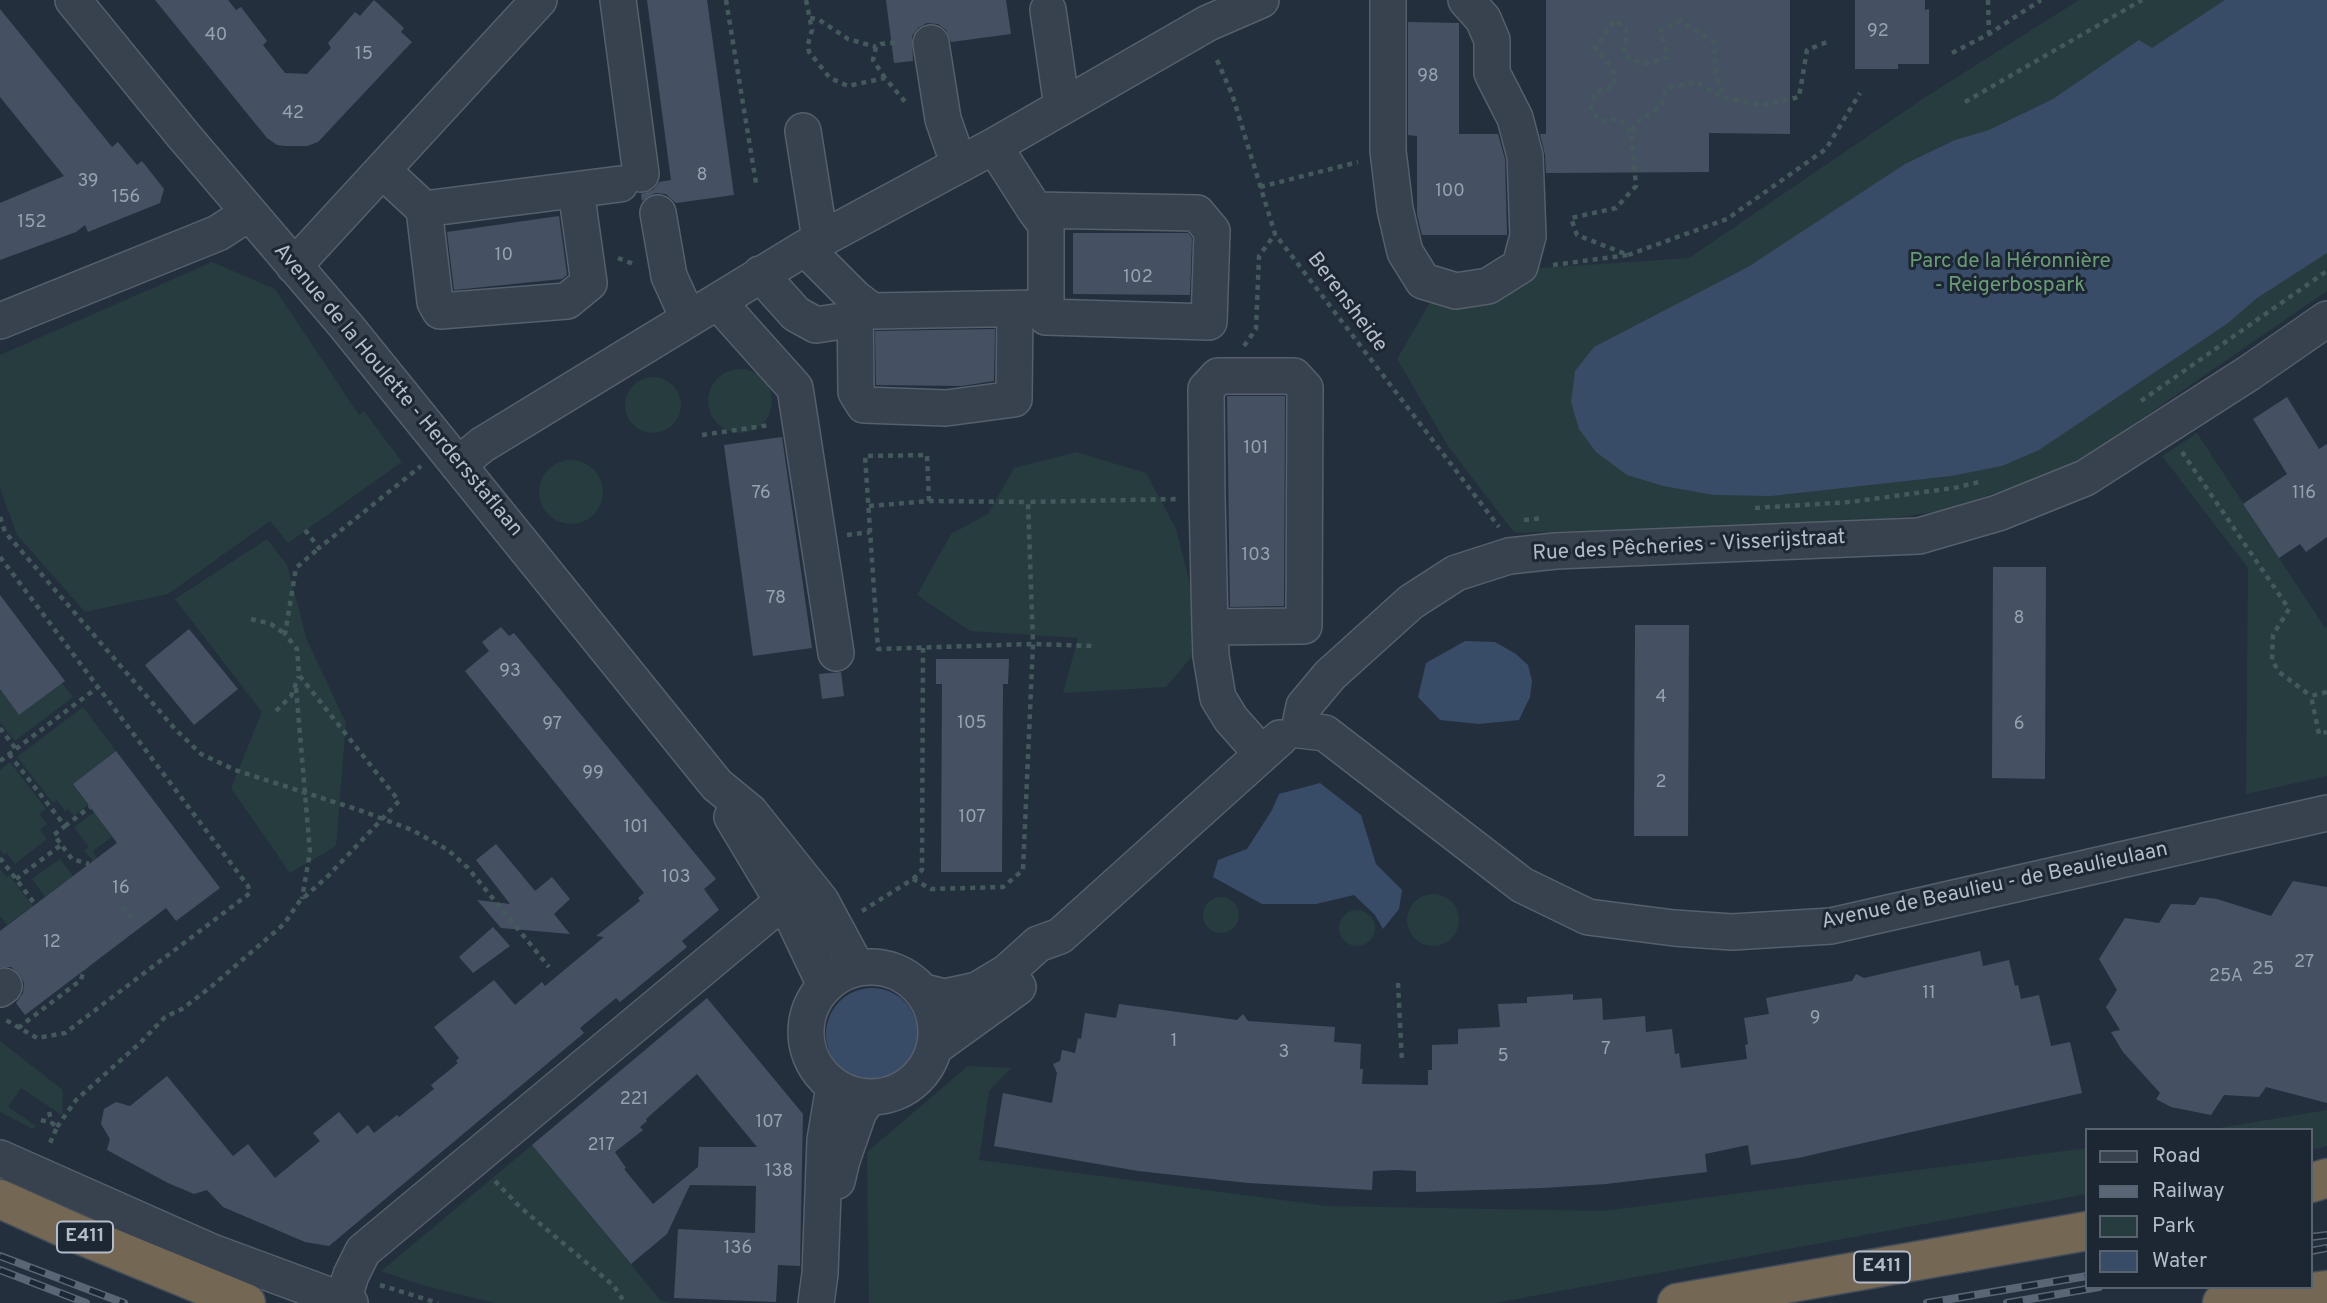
<!DOCTYPE html>
<meta charset="utf-8">
<style>
body{margin:0}
#map{position:relative;width:2327px;height:1303px;overflow:hidden;background:#242f3e;font-family:Overpass,sans-serif}
canvas{display:block}
.legend{position:absolute;left:2085px;top:1128px;width:228px;height:161px;box-sizing:border-box;background:#1d2633;border:2px solid #59626f;margin:0;padding:9px 12px;list-style:none;font-size:21px;color:#b4bcc9}
.legend li{display:flex;align-items:center;gap:14px;height:35px}
.legend b{width:35px;border:2px solid #59626f}
</style>
<div id="map">
<canvas width="2327" height="1303"></canvas>
<ul class="legend">
<li><b style="height:9px;background:#38414e"></b>Road</li>
<li><b style="height:9px;background:#5a6575"></b>Railway</li>
<li><b style="height:19px;background:#263c3f"></b>Park</li>
<li><b style="height:19px;background:#394c67"></b>Water</li>
</ul>
</div>
<script>
const c = document.querySelector('canvas').getContext('2d');
c.lineJoin = 'round';
function fillPath(path, color) {
  c.fillStyle = color;
  c.fill(path, 'evenodd');
}
function toPath(rows) {
  const path = new Path2D();
  for (const r of rows) {
    if (r.length === 3) {
      path.moveTo(r[0] + r[2], r[1]);
      path.arc(r[0], r[1], r[2], 0, 2 * Math.PI);
      continue;
    }
    path.moveTo(r[0], r[1]);
    for (let i = 2; i < r.length; i += 2) path.lineTo(r[i], r[i + 1]);
  }
  return path;
}
function trace(path, color, width, dash) {
  c.strokeStyle = color;
  c.lineWidth = width;
  c.lineCap = dash ? 'butt' : 'round';
  c.setLineDash(dash || []);
  c.stroke(path);
}
function drawText(font, color, halo, rows, align = 'center') {
  c.font = font + ' Overpass,sans-serif';
  c.lineWidth = 6;
  c.setLineDash([]);
  c.textBaseline = 'middle';
  c.strokeStyle = halo;
  c.fillStyle = color;
  for (const [text, x, y, turn = 0] of rows) {
    c.save();
    c.translate(x, y);
    c.rotate((+turn || 0) * Math.PI / 180);
    c.textAlign = isNaN(turn) ? turn : align;
    if (halo) c.strokeText(text, 0, 0);
    c.fillText(text, 0, 0);
    c.restore();
  }
}
fillPath(toPath([
 [2079,0,2327,0,2327,291,2086,457,2047,476,1941,511,1886,519,1802,523,1518,533,1512,530,1448,446,1397,359,1432,299,1525,269,1689,258,1927,96],
 [212,262,275,289,359,415,364,411,402,462,288,543,270,521,168,594,85,612,17,535,0,488,0,355],
 [740,401,32],
 [653,405,28],
 [2197,433,2325,628,2327,627,2327,776,2246,794,2248,568,2162,456],
 [1076,452,1146,473,1176,529,1196,608,1200,647,1166,687,1063,693,1078,638,970,631,917,595,951,534,988,514,1014,468],
 [571,492,32],
 [267,539,287,565,307,640,346,723,336,846,290,873,231,788,262,712,175,599],
 [62,683,73,697,15,741,0,722,0,689,19,715],
 [83,707,116,751,73,784,88,805,74,816,68,809,65,811,57,800,53,803,17,757],
 [10,762,46,809,39,814,47,824,40,830,47,839,15,864,7,853,4,855,0,850,0,770],
 [94,812,112,837,93,851,97,858,93,861,84,850,89,847,74,827],
 [60,859,73,876,45,897,32,879],
 [0,869,6,877,9,875,33,906,7,925,0,916],
 [1433,920,26],
 [1221,915,18],
 [1357,928,18],
 [0,1041,63,1090,62,1115,21,1088,8,1107,36,1126,33,1129,0,1112],
 [968,1066,1011,1068,989,1091,979,1160,1327,1206,1603,1211,2087,1148,2087,1194,1495,1303,869,1303,867,1152],
 [2327,1110,2327,1146,2311,1150,2311,1130,2207,1130],
 [532,1145,661,1301,674,1303,495,1303,425,1286,381,1271]
]), '#263c3f');
fillPath(toPath([
 [2225,0,2327,0,2327,253,2257,298,2228,323,2039,450,2002,466,1951,476,1771,496,1714,495,1663,486,1627,475,1596,452,1579,429,1571,402,1575,371,1594,347,1748,267,1905,164,1955,140,1989,130,2053,99,2139,40,2152,48],
 [1465,641,1495,642,1516,654,1528,665,1532,681,1530,697,1519,720,1479,724,1440,720,1418,697,1426,663],
 [1320,783,1361,815,1376,864,1402,890,1399,909,1383,929,1375,915,1354,895,1316,904,1262,904,1213,877,1218,860,1247,849,1272,810,1279,794],
 [872,1034,46]
]), '#394c67');
fillPath(toPath([
 [155,0,228,0,236,10,241,7,267,41,263,45,285,73,307,74,331,48,328,43,355,12,360,16,374,0,404,28,401,32,412,42,318,142,307,146,285,146,277,145,267,138],
 [647,0,707,0,734,195,676,203,666,194,655,193,642,201,641,194,653,190,659,182,671,180],
 [886,0,1006,0,1011,34,951,42,946,30,938,24,927,23,918,28,912,36,913,61,894,63],
 [1546,0,1790,0,1790,134,1709,133,1709,172,1546,173,1545,155,1540,134,1546,134],
 [1855,0,1925,0,1925,10,1929,9,1929,64,1898,64,1898,69,1855,69],
 [0,9,112,147,118,142,137,165,142,161,164,189,160,203,88,232,85,225,76,232,0,260,0,203,64,176,0,97],
 [1408,22,1459,23,1459,134,1498,134,1505,159,1507,235,1422,235,1417,214,1417,136,1408,135],
 [559,216,567,275,562,279,454,290,447,232],
 [1073,233,1188,233,1192,238,1190,295,1073,294],
 [995,329,994,381,961,386,876,385,875,331],
 [1227,396,1285,396,1284,606,1230,607],
 [2287,397,2319,449,2327,444,2327,537,2306,552,2300,544,2279,558,2243,504,2287,474,2253,419],
 [782,437,812,648,753,656,724,445],
 [1993,567,2046,567,2045,779,1992,778],
 [0,595,65,681,19,715,0,689],
 [1635,625,1689,625,1688,836,1634,836],
 [501,627,509,636,514,633,716,879,704,889,719,910,682,941,687,947,620,1002,616,998,580,1028,584,1033,329,1246,305,1242,223,1207,207,1190,194,1194,168,1183,107,1150,110,1139,101,1124,104,1109,116,1102,130,1106,167,1076,233,1156,248,1144,275,1178,320,1141,313,1133,339,1112,357,1134,368,1125,374,1133,397,1115,399,1117,434,1089,431,1085,458,1063,456,1061,459,1058,434,1027,494,980,515,1005,542,982,545,986,604,937,596,936,640,901,638,898,644,893,465,671,489,651,482,642],
 [189,629,238,689,194,725,145,665],
 [936,659,1009,659,1008,684,1003,684,1002,872,941,872,942,684,936,684],
 [841,672,844,696,822,699,819,674],
 [116,751,220,888,176,921,166,908,25,1015,16,1003,23,993,24,983,20,975,11,967,0,967,0,931,117,843,73,784],
 [496,844,535,891,552,877,570,899,554,914,570,934,501,928,477,900,510,904,476,860],
 [2293,881,2327,887,2327,1103,2266,1087,2259,1097,2224,1095,2211,1115,2171,1107,2156,1099,2160,1093,2123,1052,2111,1032,2120,1030,2106,1007,2117,990,2099,959,2125,918,2159,923,2171,904,2195,905,2200,897,2217,899,2271,916],
 [493,927,510,946,473,973,459,957],
 [1980,951,1983,966,2009,960,2015,986,2018,985,2021,999,2039,995,2051,1046,2070,1042,2082,1093,1798,1158,1751,1165,1748,1145,1705,1154,1707,1172,1606,1184,1543,1188,1416,1192,1416,1171,1395,1170,1373,1171,1372,1190,1248,1183,1138,1171,994,1146,1003,1093,1052,1103,1057,1073,1053,1064,1060,1061,1062,1050,1075,1053,1078,1038,1081,1039,1085,1013,1116,1018,1119,1004,1237,1020,1243,1014,1248,1021,1335,1027,1334,1042,1361,1044,1360,1069,1363,1069,1362,1084,1428,1085,1428,1070,1432,1070,1432,1045,1458,1044,1458,1029,1500,1027,1498,1004,1527,1003,1527,997,1573,994,1573,1000,1602,998,1603,1020,1645,1016,1646,1032,1672,1029,1675,1054,1679,1053,1681,1068,1747,1059,1745,1045,1748,1044,1744,1018,1769,1014,1766,998,1852,981,1856,974,1864,978],
 [707,998,803,1114,800,1266,778,1265,776,1302,674,1298,678,1229,755,1233,756,1186,690,1185,667,1234,631,1264,532,1145],
 [697,1074,757,1147,699,1147,698,1167,653,1204,624,1169,626,1168,615,1152,643,1130,640,1127,647,1121,646,1119]
]), '#455162');
const minor = toPath([
 [73,0,183,135,346,326,717,785,750,812,821,901,857,968],
 [618,0,641,174],
 [1388,0,1388,151,1395,209,1405,252,1423,281,1456,291,1488,286,1520,266,1528,236,1525,156,1515,118,1492,73,1492,40,1483,19,1466,0],
 [1048,10,1062,107],
 [931,43,943,119,953,148,961,164],
 [803,131,820,239],
 [994,146,1035,210],
 [383,171,424,209,620,184],
 [424,209,435,302,440,311,567,301,589,283,576,190],
 [1035,210,1197,213,1212,231,1209,322,1046,317,1046,225,1035,210],
 [658,213,669,276,688,318],
 [805,248,855,298,872,311,1039,308],
 [294,266,539,0],
 [760,274,796,314,816,325,855,319],
 [855,298,856,392,864,405,946,408,1014,399,1015,309],
 [718,302,795,388,836,653],
 [0,321,218,233,249,213],
 [458,465,482,445,805,248,994,146,1208,23,1261,0],
 [1210,627,1304,626,1305,388,1294,376,1218,376,1206,389,1207,498,1210,627,1211,656,1218,698,1231,719,1261,753],
 [1299,730,1304,706,1330,675,1411,602,1456,573,1509,556,1555,551,1919,536,1998,513,2085,478,2249,373,2327,319],
 [1299,730,1325,733,1522,885,1588,917,1674,928,1732,932,1831,926,2327,813],
 [732,817,795,922,825,985],
 [871,1032,65],
 [0,989,4,986],
 [924,992,944,997,977,990,1007,972,1038,944,1060,936,1280,738],
 [935,1047,1018,987],
 [0,1158,212,1252,350,1303],
 [837,1181,842,1160,859,1111,870,1097],
 [343,1301,351,1275,363,1251,782,902],
 [816,1303,820,1274,825,1140,834,1086]
]);
const highway = toPath([
 [2311,1183,2327,1178],
 [0,1199,78,1234,246,1303],
 [1677,1303,2087,1231],
 [2222,1303,2327,1290]
]);
trace(minor, '#565f6c', 38);
trace(highway, '#434c59', 41);
trace(toPath([
 [726,0,756,183],
 [806,0,812,30,808,44,809,52,830,78,848,86,885,78,907,104],
 [1988,0,1989,34],
 [810,18,818,19,848,39,876,47],
 [1952,53,1989,34,2041,0],
 [1217,60,1232,94,1275,234,1499,527],
 [885,78,873,60,876,47,881,44,899,42],
 [1965,102,2142,0],
 [1631,131,1618,119,1600,121,1591,108,1596,92,1615,86,1613,70,1595,47,1615,20,1626,29,1624,56,1644,64,1667,58,1661,30,1680,21,1714,42,1716,75,1724,97],
 [1260,187,1358,162],
 [1628,255,1727,219,1826,149,1860,93],
 [618,258,636,265],
 [1553,265,1628,255,1577,235,1571,218,1616,208,1636,186,1631,131,1639,121,1661,105,1666,88,1696,82,1724,98,1763,105,1799,97,1807,50,1827,42],
 [1244,346,1256,329,1259,256,1275,234],
 [2141,401,2327,271],
 [702,435,770,425],
 [2182,452,2289,609,2273,635,2272,660,2279,672,2311,696],
 [929,501,927,455,865,456,878,649,1033,644,1094,646],
 [869,506,929,501,1028,502],
 [1755,508,1850,502,1954,488,1979,482],
 [0,517,5,532,175,729,201,754,235,770,362,811,412,830,448,850,468,868,549,967],
 [1524,520,1543,518],
 [305,530,319,548,421,466],
 [847,535,870,532],
 [0,557,248,886,250,893,65,1033,37,1038,4,1019],
 [251,619,271,624,285,634],
 [296,688,310,852,302,899],
 [2327,692,2311,696,2319,734,2327,732],
 [276,711,291,696,299,676],
 [0,728,16,749],
 [9,754,65,826,54,835,72,859,89,864],
 [0,761,98,687],
 [65,826,90,807],
 [0,858,35,904],
 [16,879,61,845],
 [913,879,922,870,923,648],
 [123,907,131,917],
 [862,911,913,879,931,889,1003,887,1023,870,1033,644,1028,502,1178,499],
 [1398,983,1402,1063],
 [18,1028,81,980,84,969],
 [49,1112,52,1123,57,1127,50,1143],
 [41,1120,52,1123],
 [57,1127,76,1100,140,1043,165,1017,182,1009,212,986,284,924,299,902,328,876,399,801,299,675,297,649,285,634,296,568,319,548],
 [495,1181,520,1207,613,1285,625,1303],
 [380,1285,438,1303]
]), '#44595c', 4.5, [5, 5]);
trace(minor, '#38414e', 35);
trace(highway, '#746855', 38);
const rail = toPath([
 [2311,1237,2327,1235],
 [2311,1251,2327,1248],
 [0,1256,124,1303],
 [0,1270,86,1303],
 [1927,1303,2087,1276],
 [2007,1303,2099,1287]
]);
trace(rail, '#5a6575', 8);
trace(rail, '#1d2633', 5, [16]);
drawText('18px', '#98a1af', null, [
 ["92",1878,32],
 ["40",216,36],
 ["15",364,55],
 ["98",1428,77],
 ["42",293,114],
 ["8",702,176],
 ["39",88,182],
 ["100",1450,192],
 ["156",126,198],
 ["152",32,223],
 ["10",504,256],
 ["102",1138,278],
 ["101",1256,449],
 ["76",761,494],
 ["116",2304,494],
 ["103",1256,556],
 ["78",776,599],
 ["8",2019,619],
 ["93",510,672],
 ["4",1661,698],
 ["105",972,724],
 ["97",552,725],
 ["6",2019,725],
 ["99",593,774],
 ["2",1661,783],
 ["107",972,818],
 ["101",636,828],
 ["103",676,878],
 ["16",121,889],
 ["12",52,943],
 ["27",2304,963],
 ["25",2263,970],
 ["25A",2226,977],
 ["11",1929,994],
 ["9",1815,1019],
 ["1",1174,1042],
 ["7",1606,1050],
 ["3",1284,1053],
 ["5",1503,1057],
 ["221",634,1100],
 ["107",769,1123],
 ["217",601,1146],
 ["138",779,1172],
 ["136",738,1249]
]);
for (const [x, y, w] of [
 [85,1237,56],
 [1882,1267,56]
]) {
  const box = new Path2D();
  box.roundRect(x - w / 2, y - 15.5, w, 31, 5);
  c.fillStyle = '#1d2633';
  c.fill(box);
  trace(box, '#b4bcc9', 2);
}
drawText('bold 19px', '#b4bcc9', null, [
 ["E411",85,1237],
 ["E411",1882,1267]
]);
drawText('21px', '#6b9a76', '#1d2633', [
 ["Parc de la Héronnière",2010,263],
 ["- Reigerbospark",2010,287]
]);
drawText('21px', '#b4bcc9', '#1d2633', [
 ["Berensheide",1346,303,53],
 ["Avenue de la Houlette - Herdersstaflaan",397,391,50],
 ["Rue des Pêcheries - Visserijstraat",1689,547,-3],
 ["Avenue de Beaulieu - de Beaulieulaan",1995,887,-12]
]);
</script>
